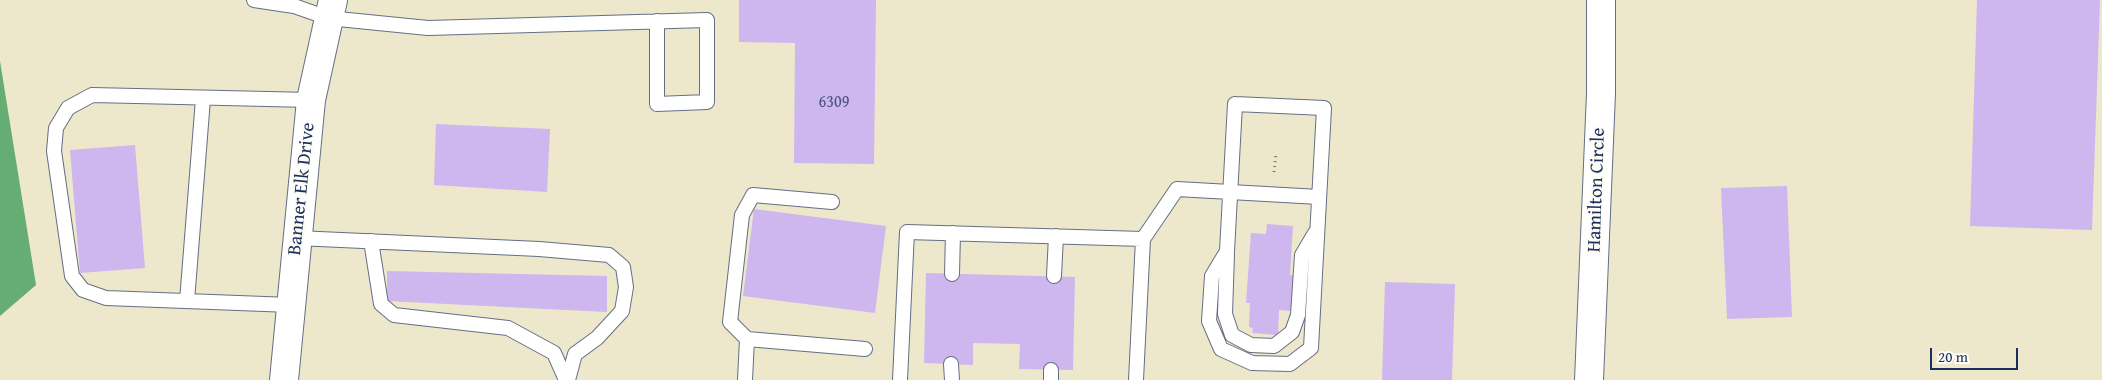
<!DOCTYPE html>
<style>
body{margin:0}
#map{position:relative;width:2102px;height:380px;overflow:hidden;background:#ede7cc;font-family:"Gentium Book Plus",serif}
canvas{display:block}
.scale{position:absolute;left:1930px;top:348px;width:88px;height:22px;box-sizing:border-box;border:2px solid #1b2f5e;border-top:0;padding-left:6px;font-size:15px;line-height:18px;white-space:nowrap;color:#1b2f5e;-webkit-text-stroke:4px #fdfcf7;paint-order:stroke}
</style>
<div id="map">
<canvas width="2102" height="380"></canvas>
<div class="scale">20 m</div>
</div>
<script>
const c = document.querySelector('canvas').getContext('2d');
c.lineJoin = 'round';
function fillPath(path, color) {
  c.fillStyle = color;
  c.fill(path, 'evenodd');
}
function toPath(rows) {
  const path = new Path2D();
  for (const r of rows) {
    path.moveTo(r[0], r[1]);
    for (let i = 2; i < r.length; i += 2) path.lineTo(r[i], r[i + 1]);
  }
  return path;
}
function trace(path, color, width, dash) {
  c.strokeStyle = color;
  c.lineWidth = width;
  c.lineCap = dash ? 'butt' : 'round';
  c.setLineDash(dash || []);
  c.stroke(path);
}
function drawText(font, color, halo, rows, align = 'center') {
  c.font = font + ' "Gentium Book Plus",serif';
  c.lineWidth = 5;
  c.setLineDash([]);
  c.textBaseline = 'middle';
  c.strokeStyle = halo;
  c.fillStyle = color;
  for (const [text, x, y, turn = 0] of rows) {
    c.save();
    c.translate(x, y);
    c.rotate((+turn || 0) * Math.PI / 180);
    c.textAlign = isNaN(turn) ? turn : align;
    if (halo) c.strokeText(text, 0, 0);
    c.fillText(text, 0, 0);
    c.restore();
  }
}
fillPath(toPath([
 [0,61,36,285,0,316]
]), '#66ad74');
fillPath(toPath([
 [739,0,876,0,874,164,794,163,795,43,739,42],
 [1977,0,2100,0,2092,230,1970,226],
 [436,124,550,129,547,192,434,185],
 [135,145,145,268,80,273,70,150],
 [1787,186,1792,317,1727,319,1721,188],
 [754,209,886,226,875,313,743,296],
 [1267,224,1293,226,1290,275,1293,275,1291,311,1279,310,1278,335,1252,333,1253,328,1249,327,1250,303,1246,303,1251,233,1266,234],
 [387,271,607,276,607,312,387,301],
 [926,273,1075,277,1073,370,1019,369,1020,344,973,343,973,365,924,363],
 [1385,282,1455,284,1452,380,1382,380]
]), '#ceb6ef');
const lane = toPath([
 [254,0,294,6,328,18,428,28,707,20,707,102,657,104,657,21],
 [1235,104,1324,108,1311,348,1290,364,1252,363,1221,349,1209,321,1212,276,1227,251,1235,104],
 [297,238,539,249,609,255,623,267,626,287,622,311,597,338,575,354,568,380],
 [1143,239,1177,189,1319,197],
 [371,241,381,304,394,315,508,328,554,353,566,380],
 [1227,254,1225,314,1232,335,1251,345,1274,346,1292,332,1298,315,1302,255,1315,233],
 [952,274,953,233],
 [1054,276,1056,236],
 [187,301,203,99],
 [291,305,106,298,83,290,72,276,54,151,56,128,68,108,92,95,311,100],
 [747,339,730,322,742,215,753,195,832,202],
 [951,364,952,380],
 [1051,370,1051,380],
 [745,380,747,339,865,349],
 [900,380,907,232,1143,239,1136,380]
]);
const street = toPath([
 [284,380,311,100,333,0],
 [1589,380,1601,93,1601,0]
]);
trace(lane, '#646f84', 16);
trace(street, '#646f84', 30);
trace(toPath([
 [1274,172,1276,153]
]), '#646f84', 3, [1, 4]);
trace(lane, '#fff', 14);
trace(street, '#fff', 28);
drawText('16px', '#485182', null, [
 ["6309",834,103]
]);
drawText('19px', '#1b2f5e', '#fdfcf7', [
 ["Banner Elk Drive",302,189,-84],
 ["Hamilton Circle",1597,190,-88]
]);
</script>
